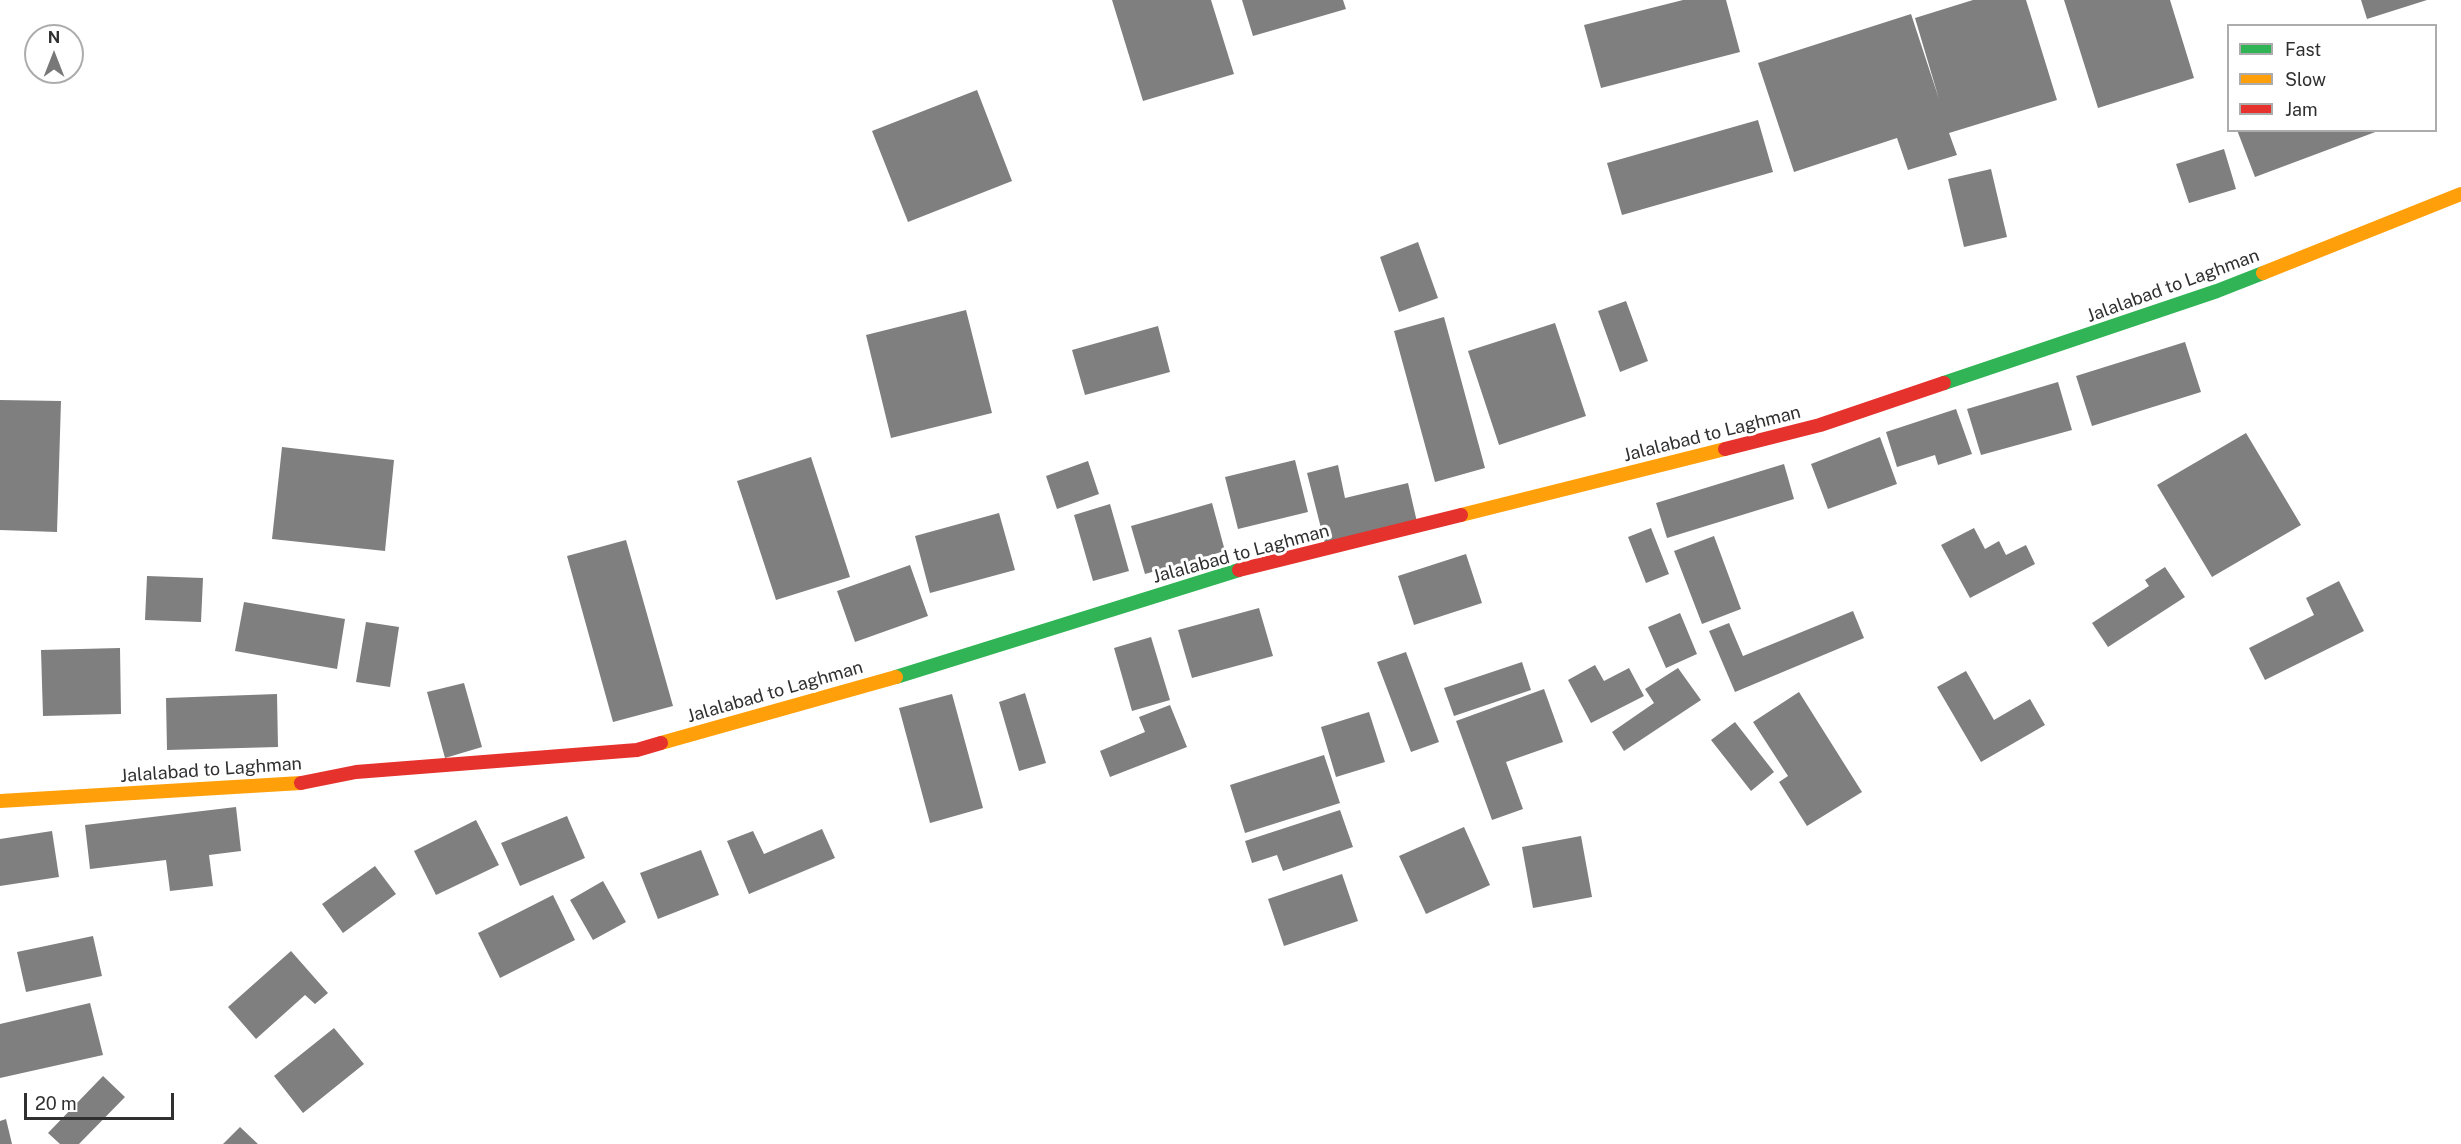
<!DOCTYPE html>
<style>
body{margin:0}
#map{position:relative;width:2461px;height:1144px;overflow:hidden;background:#fff;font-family:"Public Sans",sans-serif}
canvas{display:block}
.legend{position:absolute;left:2227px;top:24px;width:210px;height:108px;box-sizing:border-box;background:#fff;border:2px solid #acacac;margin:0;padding:8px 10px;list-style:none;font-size:18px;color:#303030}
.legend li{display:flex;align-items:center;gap:12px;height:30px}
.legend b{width:30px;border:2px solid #acacac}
.north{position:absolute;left:24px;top:24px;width:60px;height:60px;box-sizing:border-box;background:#fff;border:2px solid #acacac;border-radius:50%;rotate:0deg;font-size:16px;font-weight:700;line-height:24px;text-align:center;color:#303030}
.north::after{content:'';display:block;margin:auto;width:21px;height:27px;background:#787878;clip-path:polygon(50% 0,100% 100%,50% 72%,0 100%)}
.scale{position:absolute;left:24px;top:1093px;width:150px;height:27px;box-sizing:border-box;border:3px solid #303030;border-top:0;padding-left:8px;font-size:18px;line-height:21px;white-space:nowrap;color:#303030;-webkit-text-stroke:4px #fff;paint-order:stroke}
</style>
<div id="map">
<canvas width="2461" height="1144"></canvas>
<ul class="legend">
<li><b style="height:8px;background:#30b455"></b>Fast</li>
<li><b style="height:8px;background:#ff9f0a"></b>Slow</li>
<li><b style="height:8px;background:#e5322d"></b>Jam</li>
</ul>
<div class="north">N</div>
<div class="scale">20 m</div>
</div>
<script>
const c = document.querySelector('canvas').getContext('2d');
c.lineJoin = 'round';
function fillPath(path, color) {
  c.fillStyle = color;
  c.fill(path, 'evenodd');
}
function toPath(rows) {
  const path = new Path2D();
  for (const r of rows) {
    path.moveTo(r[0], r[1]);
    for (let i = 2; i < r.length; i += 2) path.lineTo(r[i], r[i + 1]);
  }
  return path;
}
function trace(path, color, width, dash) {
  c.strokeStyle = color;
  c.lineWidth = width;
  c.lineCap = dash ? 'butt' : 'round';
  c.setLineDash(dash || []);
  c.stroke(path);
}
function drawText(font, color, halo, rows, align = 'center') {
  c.font = font + ' "Public Sans",sans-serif';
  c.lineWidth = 6;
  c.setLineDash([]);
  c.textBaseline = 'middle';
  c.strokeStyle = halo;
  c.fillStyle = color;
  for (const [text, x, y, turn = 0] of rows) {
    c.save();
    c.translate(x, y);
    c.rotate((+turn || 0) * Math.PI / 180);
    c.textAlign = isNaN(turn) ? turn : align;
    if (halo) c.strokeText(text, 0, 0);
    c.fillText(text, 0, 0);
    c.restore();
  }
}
fillPath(toPath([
 [1112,0,1211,0,1234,74,1143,101],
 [1242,0,1343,0,1346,9,1253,36],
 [1683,0,1726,0,1740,52,1601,88,1584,25],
 [1973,0,2026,0,2057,100,1949,133,1957,155,1908,170,1897,138,1794,172,1758,63,1911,14,1939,99,1915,18],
 [2064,0,2170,0,2194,78,2098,108],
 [2361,0,2427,0,2367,19],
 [977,90,1012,181,908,222,872,131],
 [1758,120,1773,172,1622,215,1607,163],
 [2237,130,2378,130,2378,131,2255,177],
 [2224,149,2236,189,2189,203,2176,164],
 [1991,169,2007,237,1964,247,1948,179],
 [1418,242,1438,298,1399,312,1380,257],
 [1626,301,1648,361,1620,372,1598,311],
 [966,310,992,413,891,438,866,335],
 [1444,317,1485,468,1435,482,1394,331],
 [1555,323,1586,416,1499,445,1468,351],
 [1158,326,1170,372,1085,395,1072,350],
 [2185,342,2201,392,2092,426,2076,376],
 [2058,382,2072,430,1981,455,1967,409],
 [0,400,61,401,57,532,0,530],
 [1956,409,1972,454,1938,465,1935,455,1897,467,1886,432],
 [2246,433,2301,525,2212,577,2157,485],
 [1880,437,1897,484,1828,509,1811,464],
 [282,447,394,460,385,551,272,539],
 [811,457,850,577,776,600,737,481],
 [1295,460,1308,512,1238,529,1225,477],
 [1088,461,1099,494,1057,509,1046,476],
 [1784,464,1794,499,1667,538,1656,503],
 [1338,465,1345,498,1408,483,1417,522,1325,544,1307,473],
 [1212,503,1225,551,1145,574,1131,526],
 [1110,504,1129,571,1093,581,1074,515],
 [999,513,1015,570,930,593,915,536],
 [1651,528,1669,574,1646,583,1628,537],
 [1974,528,1985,549,1999,541,2006,555,2026,545,2035,564,1970,598,1941,545],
 [1714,536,1741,609,1702,624,1674,551],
 [626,540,673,706,613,722,567,556],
 [1466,554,1482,603,1414,625,1398,576],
 [910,565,928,616,855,642,837,591],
 [2165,567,2185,597,2108,647,2092,623,2149,586,2145,580],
 [147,576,203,578,201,622,145,620],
 [2339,581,2364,631,2265,680,2249,648,2314,615,2306,598],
 [244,602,345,619,337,669,235,651],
 [1259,608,1273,656,1192,678,1178,630],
 [1853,611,1864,638,1735,692,1709,631,1729,623,1743,656],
 [1680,613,1697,654,1666,668,1648,627],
 [366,622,399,627,390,687,356,682],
 [1151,637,1170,700,1132,711,1114,648],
 [120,648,121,714,43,716,41,650],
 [1406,652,1439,742,1411,752,1377,662],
 [1522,662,1531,690,1454,716,1444,688],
 [1595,665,1604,681,1629,668,1644,696,1591,723,1568,680],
 [1678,668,1701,700,1624,751,1612,732,1654,703,1645,689],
 [1966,671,1994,720,2030,699,2045,725,1981,762,1937,687],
 [464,683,482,747,445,758,427,692],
 [1544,689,1563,742,1506,762,1523,809,1492,820,1456,721],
 [1799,692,1862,792,1807,826,1779,782,1788,776,1753,722],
 [1025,693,1046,763,1019,771,999,702],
 [277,694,278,747,167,750,166,698],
 [952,694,983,808,930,823,899,708],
 [1170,705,1187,747,1110,777,1100,751,1145,732,1139,717],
 [1369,712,1385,762,1336,777,1321,727],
 [1735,722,1774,772,1751,791,1711,740],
 [1324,755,1340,803,1245,833,1230,785],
 [236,807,241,851,209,855,213,886,170,891,166,860,90,869,85,825],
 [1340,810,1353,847,1283,871,1277,855,1252,863,1245,841],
 [567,816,585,858,520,886,501,843],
 [476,820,499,865,436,895,414,851],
 [1464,827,1490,885,1426,914,1399,856],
 [822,829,835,858,749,894,727,841,753,831,764,854],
 [52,831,59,877,0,886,0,839],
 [1581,836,1592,897,1533,908,1522,847],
 [701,850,719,895,658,919,640,873],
 [375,866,396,894,343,933,322,904],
 [1342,874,1358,921,1284,946,1268,899],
 [603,881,626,922,593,940,570,900],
 [553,895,575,940,500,978,478,933],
 [93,936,102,976,26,992,17,952],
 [291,951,328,993,315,1004,305,995,256,1039,228,1007],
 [90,1003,103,1055,0,1078,0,1024],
 [334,1028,364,1064,303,1113,274,1076],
 [103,1076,125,1097,79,1144,60,1144,48,1133],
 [6,1119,12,1144,0,1144,0,1121],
 [240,1127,258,1144,223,1144]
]), '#7f7f7f');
trace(toPath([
 [1944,383,2217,291,2263,273],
 [896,677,1239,570]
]), '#30b455', 14);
trace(toPath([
 [2263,273,2461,194],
 [1461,515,1725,449],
 [661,743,896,677],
 [0,801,301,783]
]), '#ff9f0a', 14);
trace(toPath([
 [1725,449,1820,425,1944,383],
 [1239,570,1461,515],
 [301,783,356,772,637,750,661,743]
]), '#e5322d', 14);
drawText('18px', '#303030', '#fff', [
 ["Jalalabad to Laghman",2173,286,-20],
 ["Jalalabad to Laghman",1712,434,-14],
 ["Jalalabad to Laghman",1241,554,-15],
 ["Jalalabad to Laghman",775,692,-16],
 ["Jalalabad to Laghman",211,770,-4]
]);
</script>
